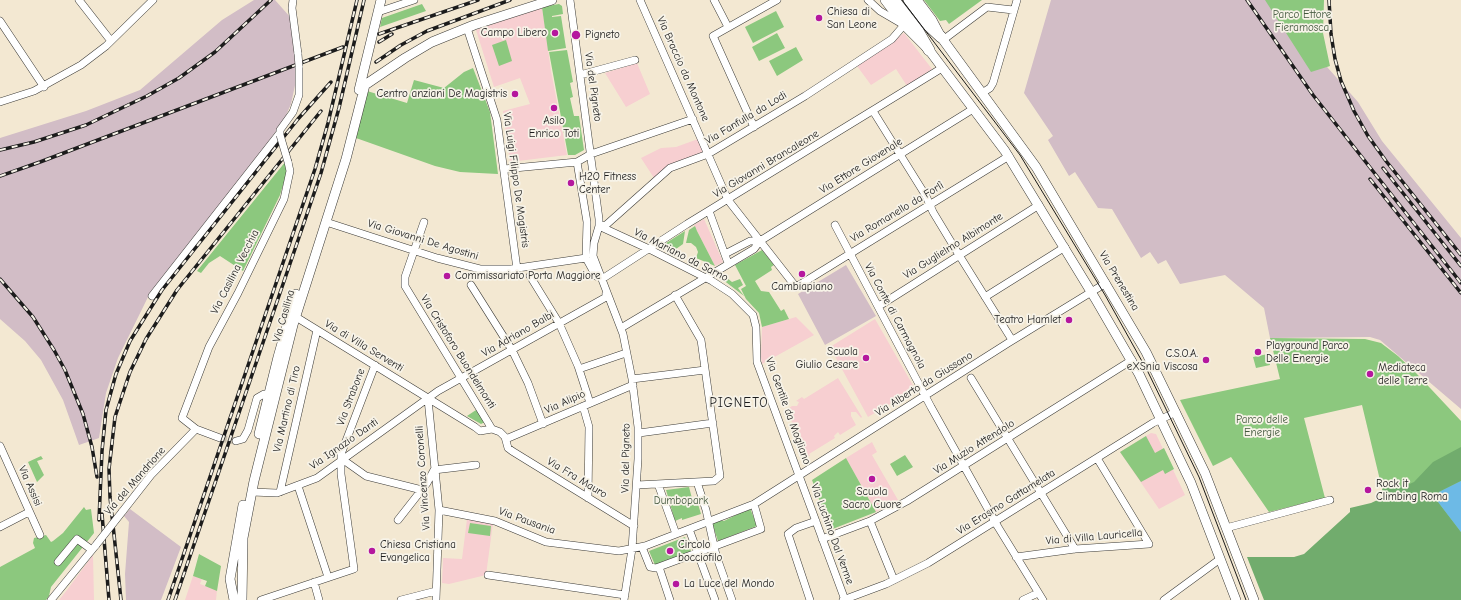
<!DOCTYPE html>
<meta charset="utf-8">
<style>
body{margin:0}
canvas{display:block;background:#f3e8d2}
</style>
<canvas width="1461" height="600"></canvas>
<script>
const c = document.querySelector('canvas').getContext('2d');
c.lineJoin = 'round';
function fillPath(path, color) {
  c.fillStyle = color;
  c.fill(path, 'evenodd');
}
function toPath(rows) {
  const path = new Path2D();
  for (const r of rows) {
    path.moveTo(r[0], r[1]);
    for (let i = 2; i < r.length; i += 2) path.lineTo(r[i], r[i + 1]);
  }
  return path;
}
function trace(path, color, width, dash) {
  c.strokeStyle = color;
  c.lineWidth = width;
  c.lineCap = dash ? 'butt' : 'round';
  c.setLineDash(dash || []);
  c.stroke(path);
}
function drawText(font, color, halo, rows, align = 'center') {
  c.font = font + ' "Comic Neue",sans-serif';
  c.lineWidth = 3.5;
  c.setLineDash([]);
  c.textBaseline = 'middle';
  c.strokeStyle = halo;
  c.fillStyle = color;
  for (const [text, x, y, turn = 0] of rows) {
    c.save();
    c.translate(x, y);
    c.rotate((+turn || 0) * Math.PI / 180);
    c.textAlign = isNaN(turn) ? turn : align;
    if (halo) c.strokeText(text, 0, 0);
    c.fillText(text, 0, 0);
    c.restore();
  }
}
fillPath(toPath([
 [542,7,551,71,567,155,510,162,503,111,530,104,520,78,494,87,476,30],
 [904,33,932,69,907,86,896,69,871,85,857,66],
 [637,63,650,94,626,107,605,73],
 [698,139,703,152,668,166,654,178,641,158,661,148,676,147],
 [704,219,723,262,715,266,694,225],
 [796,317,814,335,762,364,761,357,762,327],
 [875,319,915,389,868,417,830,347],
 [838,378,862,417,861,418,856,412,851,412,851,416,856,425,840,435,838,432,834,436,835,438,809,454,810,456,805,456,802,454,796,440,801,436,785,411,792,406,797,406,799,402,796,401,802,397,804,399],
 [1151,433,1156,434,1185,495,1159,509,1120,452],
 [872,442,877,452,872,455,898,500,876,512,846,458],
 [467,519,493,523,486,575,449,584,442,583,443,558,462,559],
 [93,555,94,600,59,600,67,590],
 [193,576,202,579,200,584,217,590,216,600,185,600]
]), '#f7cfd1');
fillPath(toPath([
 [254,0,275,0,291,18,297,76,291,104,283,122,262,150,148,297,118,358,106,393,99,438,79,445,63,400,41,360,25,341,0,319,0,138,86,111,140,90,222,20],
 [1051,0,1268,0,1358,102,1382,141,1461,238,1461,409,1380,340,1370,337,1270,338,1264,308,1225,275,1180,284,1166,260,1158,264,1150,252,1141,258,1112,209,1098,208,1075,172,1069,176,1048,140,1053,136,1024,93],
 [846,265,876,316,825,345,798,294],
 [130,509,181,547,161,600,126,600,125,574,129,522,124,516]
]), '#d2bdc6');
fillPath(toPath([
 [924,0,982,0,949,24,946,20,940,21],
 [1265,0,1324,0,1323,33,1330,66,1311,72],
 [422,4,426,11,380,27,382,18],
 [559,4,562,6,563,14,552,16,552,17,561,16,566,48,548,51,542,7],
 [776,11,784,27,753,43,745,27],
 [777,33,785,48,759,61,752,47],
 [506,40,512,61,499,66,492,45],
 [796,47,803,60,777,76,769,61],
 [567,50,573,82,570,83,573,97,570,98,574,116,579,116,584,150,575,155,568,155,549,52],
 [473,68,490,112,498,174,460,172,435,166,356,138,367,91,407,103,414,80,444,88,464,72],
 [286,161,287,166,286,176,280,195,243,271,220,256,209,263,201,273,197,271],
 [695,226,697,231,715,266,696,258,698,252,696,247,691,243,686,243,689,230],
 [685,231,683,244,676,249,663,245],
 [762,250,774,265,771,267,772,270,755,281,761,291,769,292,781,311,784,309,789,319,762,327,759,313,746,299,741,289,746,286,735,265],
 [722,274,732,282,740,279,743,285,738,288,744,296,718,276],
 [1270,338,1365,339,1381,343,1398,356,1416,373,1461,421,1461,549,1384,497,1362,405,1304,418,1325,498,1269,512,1231,457,1213,466,1180,400,1280,379],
 [1268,354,1270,365,1256,368,1253,357],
 [479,408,485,422,481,424,467,416],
 [1146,436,1155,453,1164,448,1174,469,1165,474,1163,470,1141,482,1120,452],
 [905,455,913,467,897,476,890,464],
 [41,456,43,459,37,461,44,475,37,482,28,462],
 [846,458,876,512,830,530,812,480],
 [689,487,694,506,698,504,701,514,682,520,682,518,675,521,666,490],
 [84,507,86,510,91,509,94,533,51,587,49,596,46,600,0,600,0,567,35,548,33,543,34,538,46,535,51,542,53,541,63,533],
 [750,508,757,526,718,541,712,523,720,520,724,521],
 [470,523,491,526,490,536,468,533],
 [685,537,691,551,655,565,649,551],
 [199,554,221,566,217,591,205,586,207,581,193,576]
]), '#8cc87e');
fillPath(toPath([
 [1461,447,1461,481,1439,492,1438,502,1461,532,1461,600,1264,600,1247,557,1294,557,1304,554,1350,512,1350,508,1371,503,1384,497,1381,483,1405,486,1414,482,1433,462]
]), '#71ac6d');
fillPath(toPath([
 [1461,481,1461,532,1438,502,1439,492]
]), '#6dbae6');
trace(toPath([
 [220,438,236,441]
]), '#c8bfae', 7, [7, 3.5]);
const minor = toPath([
 [79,0,111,41],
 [293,0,292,8,298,54],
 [570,0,599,219,599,226,594,243,593,256,623,334,632,379,638,427,638,459,632,549,624,600],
 [640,0,728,200,796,287,1009,156],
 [714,0,728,27],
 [378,12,414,0],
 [0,21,44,87],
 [467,28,497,120,517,269],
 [943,40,987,7,1013,10],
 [580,75,635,60],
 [982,93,990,88,993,83,1017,0],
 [0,102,34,91,81,65,106,46,153,0],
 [873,111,926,196,933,212,959,255,1012,340],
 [754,127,713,36,777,0],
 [280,135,280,130,293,112,299,95,299,66],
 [577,162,587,222,586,258,596,276],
 [504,169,577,162,591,154,693,119],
 [709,211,728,263],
 [326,222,437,258,480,269,511,269,586,258],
 [424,222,405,277,405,286,492,429],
 [835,225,931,407,998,527,1043,600],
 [599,226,649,249,712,281,732,294,753,315,756,327,757,362,845,600],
 [600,226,606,225,670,168,708,154,805,96,892,39,904,25,880,11,868,0],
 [725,254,750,241,760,241],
 [530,276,559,323,578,366,590,403],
 [602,279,687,224,942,68],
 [471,285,512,350,528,383,543,424],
 [152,296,279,134],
 [985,297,1065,247],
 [879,306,1039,205],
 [296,317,475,427,480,431,492,429,500,432,505,437,508,448,512,451,634,526],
 [621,328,754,249,760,241,973,109],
 [579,369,623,354],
 [971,378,1075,549],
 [632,379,705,370],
 [428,399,439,510,436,600],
 [583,406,589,427,588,498],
 [639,433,713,423],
 [220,438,196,429,182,418,209,347,238,293,284,199,290,171,288,162],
 [506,439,633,385],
 [236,441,243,439,248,430,257,398,264,394,268,398],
 [0,446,40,535],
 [342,459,366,476,422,490],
 [697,482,706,510,716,555,732,600],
 [658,484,676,534],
 [637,485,714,481,720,476,701,340,675,295],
 [298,486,328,577],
 [252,492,277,493,317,478,438,391,608,296,606,294],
 [280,492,317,330],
 [439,510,495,521,546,542,619,551,645,546,754,504,1008,343,1106,283],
 [122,512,151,475,196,429],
 [398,520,427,483,434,470,476,465],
 [870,521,894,580],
 [0,527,29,512],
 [1226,528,1330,500],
 [689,529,715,600],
 [822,539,870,521,907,501,1132,360],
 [642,547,650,567,656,568,761,529,754,504],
 [1016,557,1075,549,1149,544,1097,458],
 [58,562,77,539,92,550],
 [659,567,670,600],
 [488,575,625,595],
 [314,582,319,600],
 [51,600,96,545],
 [261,600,354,569,341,474,341,454,375,365],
 [401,600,436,591],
 [810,600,788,534,796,528,816,521],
 [843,600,886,584,928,563,1153,423,1176,412],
 [1023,600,1038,593],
 [1164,600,1220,559]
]);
const major = toPath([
 [885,0,904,25,929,50,1005,151,1096,300,1139,374,1191,483,1236,600],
 [917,0,932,20,941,37,1036,167,1146,352,1205,473,1254,600],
 [359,90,381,0],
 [259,434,278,357,296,294],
 [234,600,230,579,243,505],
 [242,600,243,538,254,481,293,325,346,159,365,85,405,58,432,42,474,25,552,0]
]);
const highway = toPath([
 [894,0,918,31,929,50],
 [909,0,928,25,941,37]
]);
trace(minor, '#3c3b37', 8);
trace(major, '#3c3b37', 10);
trace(highway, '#3c3b37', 12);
trace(minor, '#fff', 7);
trace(major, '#fff', 9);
trace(highway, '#fff', 11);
trace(toPath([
 [902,0,1020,155,1105,295,1148,372,1199,477,1246,600]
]), '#1c1c1c', 1);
const rail = toPath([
 [1247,0,1313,95,1461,283],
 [1329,0,1331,34,1335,59,1341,81,1354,111,1368,136,1386,161,1461,255],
 [379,34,478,0],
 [379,42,392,34],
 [376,62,401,45,427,31,510,0],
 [0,150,34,142,86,125,147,96,179,78,215,52,271,0],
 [1383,168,1461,266],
 [0,176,40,162,343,47],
 [1370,179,1461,293],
 [0,279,33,317,54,350,65,370,83,414,92,447,97,477],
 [102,514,109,600],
 [99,520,102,451,106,410,116,374,130,341,162,290,298,119,331,82],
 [121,600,110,497,109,469,115,417,130,372,146,339,177,290,321,111],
 [168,600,315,169,328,123,357,0],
 [175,600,321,173,339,108,364,0]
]);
trace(rail, '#1c1c1c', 3.5);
trace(rail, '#f7f3e8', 2, [6]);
const minorBridge = toPath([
 [298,54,299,66],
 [280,135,288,162],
 [96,545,122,512]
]);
trace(minorBridge, '#3c3b37', 8, []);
trace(minorBridge, '#fff', 7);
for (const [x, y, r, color] of [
 [819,18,4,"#b5179e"],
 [555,33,4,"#b5179e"],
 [576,35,5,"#b5179e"],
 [515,94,4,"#b5179e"],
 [554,108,4,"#b5179e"],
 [571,183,4,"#b5179e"],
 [802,274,4,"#b5179e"],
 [447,276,4,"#b5179e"],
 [1069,320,4,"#b5179e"],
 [1258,352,4,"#b5179e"],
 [866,358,4,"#b5179e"],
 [1206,360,4,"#b5179e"],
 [1370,374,4,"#b5179e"],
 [872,479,4,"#b5179e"],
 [1368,490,4,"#b5179e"],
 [372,551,4,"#b5179e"],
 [670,551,4,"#b5179e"],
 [676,584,4,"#b5179e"]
]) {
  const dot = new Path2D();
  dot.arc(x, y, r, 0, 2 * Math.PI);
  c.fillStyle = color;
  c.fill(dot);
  trace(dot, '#f7f3e8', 1.5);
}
drawText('11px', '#1c1c1c', '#f7f3e8', [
 ["Chiesa di",827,12],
 ["San Leone",827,25],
 ["Campo Libero",547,33,"right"],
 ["Pigneto",585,35],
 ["Centro anziani De Magistris",507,94,"right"],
 ["Asilo",554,121,"center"],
 ["Enrico Toti",554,134,"center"],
 ["H2O Fitness",579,177],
 ["Center",579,190],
 ["Commissariato Porta Maggiore",455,276],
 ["Cambiapiano",802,287,"center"],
 ["Teatro Hamlet",1061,320,"right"],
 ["Playground Parco",1266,346],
 ["Delle Energie",1266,359],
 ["Scuola",858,352,"right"],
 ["Giulio Cesare",858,365,"right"],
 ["C.S.O.A.",1198,354,"right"],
 ["eXSnia Viscosa",1198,367,"right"],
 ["Mediateca",1378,368],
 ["delle Terre",1378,381],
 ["Rock it",1376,484],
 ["Climbing Roma",1376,497],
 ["Scuola",872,492,"center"],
 ["Sacro Cuore",872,505,"center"],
 ["Chiesa Cristiana",380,545],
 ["Evangelica",380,558],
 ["Circolo",678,545],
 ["bocciofilo",678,558],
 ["La Luce del Mondo",684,584]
], 'left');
drawText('11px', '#43583e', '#f7f3e8', [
 ["Parco Ettore",1302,15],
 ["Fieramosca",1302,28],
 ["Parco delle",1262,420],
 ["Energie",1262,433],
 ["Dumbopark",681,501]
]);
drawText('11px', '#1c1c1c', '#f7f3e8', [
 ["Via Braccio da Montone",683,69,66],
 ["Via del Pigneto",593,87,82],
 ["Via Fanfulla da Lodi",746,118,-31],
 ["Via Giovanni Brancaleone",766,164,-31],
 ["Via Ettore Giovenale",861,166,-32],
 ["Via Luigi Filippo De Magistris",516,180,82],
 ["Via Romanello da Forlì",897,212,-31],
 ["Via Giovanni De Agostini",423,240,17],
 ["Via Guglielmo Albimonte",953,246,-32],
 ["Via Mariano da Sarno",681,255,27],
 ["Via Casilina Vecchia",235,272,-63],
 ["Via Prenestina",1119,281,59],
 ["Via Casilina",284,316,-74],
 ["Via Conte di Carmagnola",895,316,62],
 ["Via Adriano Balbi",518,334,-30],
 ["Via di Villa Serventi",364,346,31],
 ["Via Cristoforo Buondelmonti",458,352,58],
 ["Via Alberto da Giussano",924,384,-32],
 ["Via Strabone",351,397,-69],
 ["Via Alipio",565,402,-24],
 ["Via Martino di Tiro",287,409,-77],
 ["Via Gentile da Mogliano",788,411,70],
 ["Via Ignazio Danti",344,444,-35],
 ["Via Muzio Attendolo",974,447,-32],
 ["Via del Pigneto",626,458,-89],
 ["Via Vincenzo Coronelli",423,478,-94],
 ["Via Fra Mauro",577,478,31],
 ["Via del Mandrione",135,481,-49],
 ["Via Assisi",30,486,66],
 ["Via Erasmo Gattamelata",1006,502,-32],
 ["Via Pausania",527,521,20],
 ["Via Luchino Dal Verme",832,534,70],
 ["Via di Villa Lauricella",1094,537,-5]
]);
c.letterSpacing = '1px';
drawText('13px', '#1c1c1c', '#f7f3e8', [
 ["PIGNETO",739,403]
]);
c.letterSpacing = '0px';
</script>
